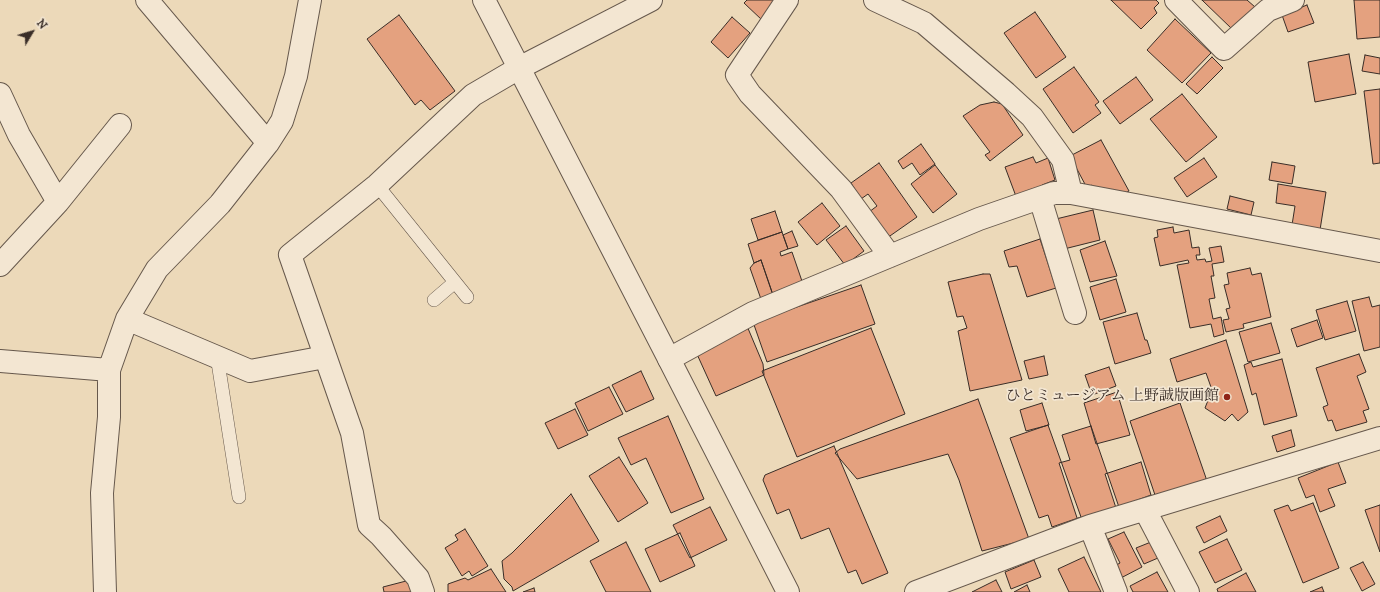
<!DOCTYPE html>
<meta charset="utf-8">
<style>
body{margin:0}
#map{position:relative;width:1380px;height:592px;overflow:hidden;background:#ecd9b9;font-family:"IM FELL DW Pica",serif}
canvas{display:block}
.north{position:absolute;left:12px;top:12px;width:40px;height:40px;-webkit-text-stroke:3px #f3e6d2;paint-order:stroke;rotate:52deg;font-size:11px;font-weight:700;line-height:16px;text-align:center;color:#392d27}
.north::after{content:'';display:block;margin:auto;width:14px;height:18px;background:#392d27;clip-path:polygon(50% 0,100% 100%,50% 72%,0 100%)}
</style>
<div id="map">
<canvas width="1380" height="592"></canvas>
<div class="north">N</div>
</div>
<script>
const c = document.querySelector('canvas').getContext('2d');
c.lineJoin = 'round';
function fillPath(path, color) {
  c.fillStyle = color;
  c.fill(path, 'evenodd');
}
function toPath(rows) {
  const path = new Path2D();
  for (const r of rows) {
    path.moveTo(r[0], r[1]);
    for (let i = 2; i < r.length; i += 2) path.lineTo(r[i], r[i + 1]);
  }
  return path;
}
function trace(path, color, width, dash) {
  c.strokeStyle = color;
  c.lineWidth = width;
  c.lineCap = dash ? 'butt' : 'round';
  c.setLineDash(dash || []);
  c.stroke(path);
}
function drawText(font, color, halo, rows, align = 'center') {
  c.font = font + ' "IM FELL DW Pica","Noto Serif JP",serif';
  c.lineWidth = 3.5;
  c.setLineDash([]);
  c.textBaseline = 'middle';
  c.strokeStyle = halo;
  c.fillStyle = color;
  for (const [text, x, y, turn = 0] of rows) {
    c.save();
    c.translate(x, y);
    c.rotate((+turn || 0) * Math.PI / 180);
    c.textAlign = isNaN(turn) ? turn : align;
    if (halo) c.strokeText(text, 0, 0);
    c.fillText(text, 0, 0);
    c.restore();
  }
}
const building = toPath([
 [747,0,778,0,762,20,744,3,747,0],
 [1111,0,1156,0,1159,3,1154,8,1157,13,1141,29,1111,0],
 [1202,0,1247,0,1255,7,1232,29,1202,0],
 [1354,0,1380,0,1380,37,1357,39,1354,0],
 [1307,5,1314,23,1288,32,1282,15,1307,5],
 [1035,12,1066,57,1036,78,1004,33,1035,12],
 [399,15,455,91,430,110,421,100,415,105,367,39,399,15],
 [732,17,750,33,728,58,711,42,732,17],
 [1175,19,1211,53,1182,83,1147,50,1175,19],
 [1349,54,1356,94,1315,102,1308,62,1349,54],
 [1365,55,1380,58,1380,74,1362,71,1365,55],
 [1212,57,1223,68,1197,94,1186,84,1212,57],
 [1074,67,1099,102,1095,105,1101,113,1073,133,1043,89,1074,67],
 [1136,77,1153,100,1120,124,1103,101,1136,77],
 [1380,89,1380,163,1373,164,1364,91,1380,89],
 [1182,94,1217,137,1186,162,1150,119,1182,94],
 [994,102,1002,104,1023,135,990,161,985,155,990,152,963,116,980,105,994,102],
 [1101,140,1129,191,1114,199,1099,198,1092,185,1087,188,1070,156,1101,140],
 [921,144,935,164,920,175,912,163,903,169,898,161,921,144],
 [1033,157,1036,163,1048,158,1055,180,1042,185,1044,190,1017,199,1005,167,1033,157],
 [1204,158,1217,177,1187,197,1174,178,1204,158],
 [1272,162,1295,166,1292,184,1269,180,1272,162],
 [879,163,917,217,887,238,869,212,877,206,868,194,861,199,851,183,879,163],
 [935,165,957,194,933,213,911,184,935,165],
 [1278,184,1326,192,1320,230,1292,225,1295,206,1276,203,1278,184],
 [1230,196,1254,202,1251,215,1227,209,1230,196],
 [822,203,840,226,817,245,798,222,822,203],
 [1093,210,1100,240,1064,249,1056,219,1093,210],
 [775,211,782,232,758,240,751,219,775,211],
 [846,226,864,251,845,265,826,240,846,226],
 [1173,227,1174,233,1189,230,1192,248,1199,247,1200,255,1196,255,1197,260,1205,259,1206,262,1212,261,1209,248,1221,246,1224,262,1212,264,1214,276,1211,276,1215,298,1209,299,1213,319,1221,317,1224,334,1214,337,1211,324,1190,328,1177,265,1189,263,1188,260,1160,266,1154,238,1158,237,1157,230,1173,227],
 [792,231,798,246,788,249,783,235,792,231],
 [782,232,788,249,780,252,781,256,792,252,804,287,774,298,761,260,754,263,748,244,782,232],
 [1040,239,1056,288,1027,297,1017,266,1009,267,1004,251,1040,239],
 [1105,241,1117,276,1090,282,1080,250,1105,241],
 [761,260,774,298,762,302,750,268,754,263,761,260],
 [1250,268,1252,275,1261,273,1271,317,1243,324,1244,328,1226,332,1223,320,1229,319,1226,309,1230,308,1224,285,1229,284,1227,273,1250,268],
 [983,274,990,274,1022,380,970,391,958,331,967,328,963,316,957,317,948,282,983,274],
 [1116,279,1126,312,1100,320,1090,287,1116,279],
 [861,285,875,324,767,362,753,322,861,285],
 [1369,297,1372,307,1380,305,1380,347,1364,351,1352,301,1369,297],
 [1347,301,1356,331,1325,340,1316,310,1347,301],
 [1137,313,1145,340,1147,340,1151,353,1115,364,1103,322,1137,313],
 [1317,320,1323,338,1297,347,1291,329,1317,320],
 [1271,323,1280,353,1248,362,1239,332,1271,323],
 [747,326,763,364,764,375,716,396,696,352,747,326],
 [871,328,905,414,797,457,762,371,871,328],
 [1226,340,1248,412,1238,421,1232,414,1225,421,1205,408,1212,390,1206,373,1177,382,1170,359,1226,340],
 [1359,354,1366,372,1357,376,1369,409,1363,411,1367,422,1336,431,1332,420,1328,421,1323,407,1328,405,1316,368,1359,354],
 [1044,356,1048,375,1029,379,1024,361,1044,356],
 [1282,359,1297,416,1264,425,1256,393,1252,395,1244,365,1251,362,1253,367,1282,359],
 [1109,367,1116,386,1092,395,1085,375,1109,367],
 [641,371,654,399,626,412,612,385,641,371],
 [609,387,623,414,588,431,575,403,609,387],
 [1117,392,1130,435,1096,444,1084,403,1117,392],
 [978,399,1029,539,982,551,959,480,948,454,857,479,835,453,840,449,978,399],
 [1042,403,1049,425,1026,431,1020,410,1042,403],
 [1180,403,1206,478,1205,481,1156,498,1130,421,1180,403],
 [575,409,588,435,558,449,545,423,575,409],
 [668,416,704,499,671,513,646,458,631,465,618,438,668,416],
 [1048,425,1081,517,1052,527,1048,515,1039,518,1010,438,1048,425],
 [1091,426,1121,513,1080,527,1059,463,1070,460,1062,435,1091,426],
 [1291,430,1295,446,1277,452,1272,436,1291,430],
 [834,446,888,573,862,584,856,570,848,573,829,528,801,539,789,509,777,514,763,480,765,475,834,446],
 [619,457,648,503,618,522,589,476,619,457],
 [1141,462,1151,495,1116,508,1105,474,1141,462],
 [1338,462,1346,483,1328,489,1335,506,1320,512,1314,495,1306,498,1298,478,1338,462],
 [571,494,599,541,513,591,512,587,504,579,502,561,512,553,571,494],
 [1313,503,1339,568,1303,583,1274,510,1288,505,1291,511,1313,503],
 [1380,505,1380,552,1365,510,1380,505],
 [710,507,727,540,690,558,673,525,710,507],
 [1220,516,1227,531,1204,543,1196,527,1220,516],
 [465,529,488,566,472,576,469,571,462,576,445,548,458,540,455,535,465,529],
 [1124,532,1142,567,1117,580,1111,568,1120,563,1108,539,1124,532],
 [680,533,695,566,660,582,645,549,680,533],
 [1227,539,1242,570,1215,583,1199,552,1227,539],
 [626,542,651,592,606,592,590,561,626,542],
 [1151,542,1158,558,1144,564,1136,548,1151,542],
 [1084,557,1101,592,1069,592,1058,569,1084,557],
 [1034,560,1041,577,1011,589,1005,572,1034,560],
 [1363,562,1375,584,1362,591,1350,568,1363,562],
 [491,569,506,592,448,592,448,584,465,578,468,580,491,569],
 [1157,572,1168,592,1133,592,1130,586,1157,572],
 [1246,573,1256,592,1218,592,1217,589,1246,573],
 [410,580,413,592,384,592,383,587,410,580],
 [996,580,1002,592,972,592,996,580],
 [1027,585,1030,592,1014,592,1027,585],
 [1322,587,1324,592,1310,592,1322,587],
 [534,588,535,592,523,592,534,588]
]);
fillPath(building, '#e4a17f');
trace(building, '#392d27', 1);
const service = toPath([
 [377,185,467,297],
 [434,300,455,282],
 [217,356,239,497]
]);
const minor = toPath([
 [147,0,268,143],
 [787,0,737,75,750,94,841,189,890,256],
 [875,0,924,23,1006,93,1032,117,1063,160,1071,193],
 [1176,0,1224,49,1268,10,1293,0],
 [0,94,19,135,58,202,0,265],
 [1040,198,1075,313],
 [58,202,120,125],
 [127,319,250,371,325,357],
 [669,359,753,313,979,219,1054,193,1071,193,1380,251],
 [0,361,109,370],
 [1145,510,1188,592],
 [1090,526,1116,592],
 [105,592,102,493,109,417,109,370,127,319,157,269,220,204,268,143,282,121,296,76,310,0],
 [423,592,418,578,381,536,369,525,352,433,290,255,377,185,473,95,519,68,651,0],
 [916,592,1090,526,1380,438]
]);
const tertiary = toPath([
 [484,0,669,359,788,592]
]);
trace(service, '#66584c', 14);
trace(minor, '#66584c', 24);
trace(tertiary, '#66584c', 24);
trace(service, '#f3e6d2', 13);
trace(minor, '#f3e6d2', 22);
trace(tertiary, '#f3e6d2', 22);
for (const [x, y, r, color] of [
 [1227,397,4,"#8f2418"]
]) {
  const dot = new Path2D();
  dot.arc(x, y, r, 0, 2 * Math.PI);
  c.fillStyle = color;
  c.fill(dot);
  trace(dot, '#f3e6d2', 1.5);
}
drawText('15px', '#392d27', '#f3e6d2', [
 ["ひとミュージアム 上野誠版画館",1219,397]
], 'right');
</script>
